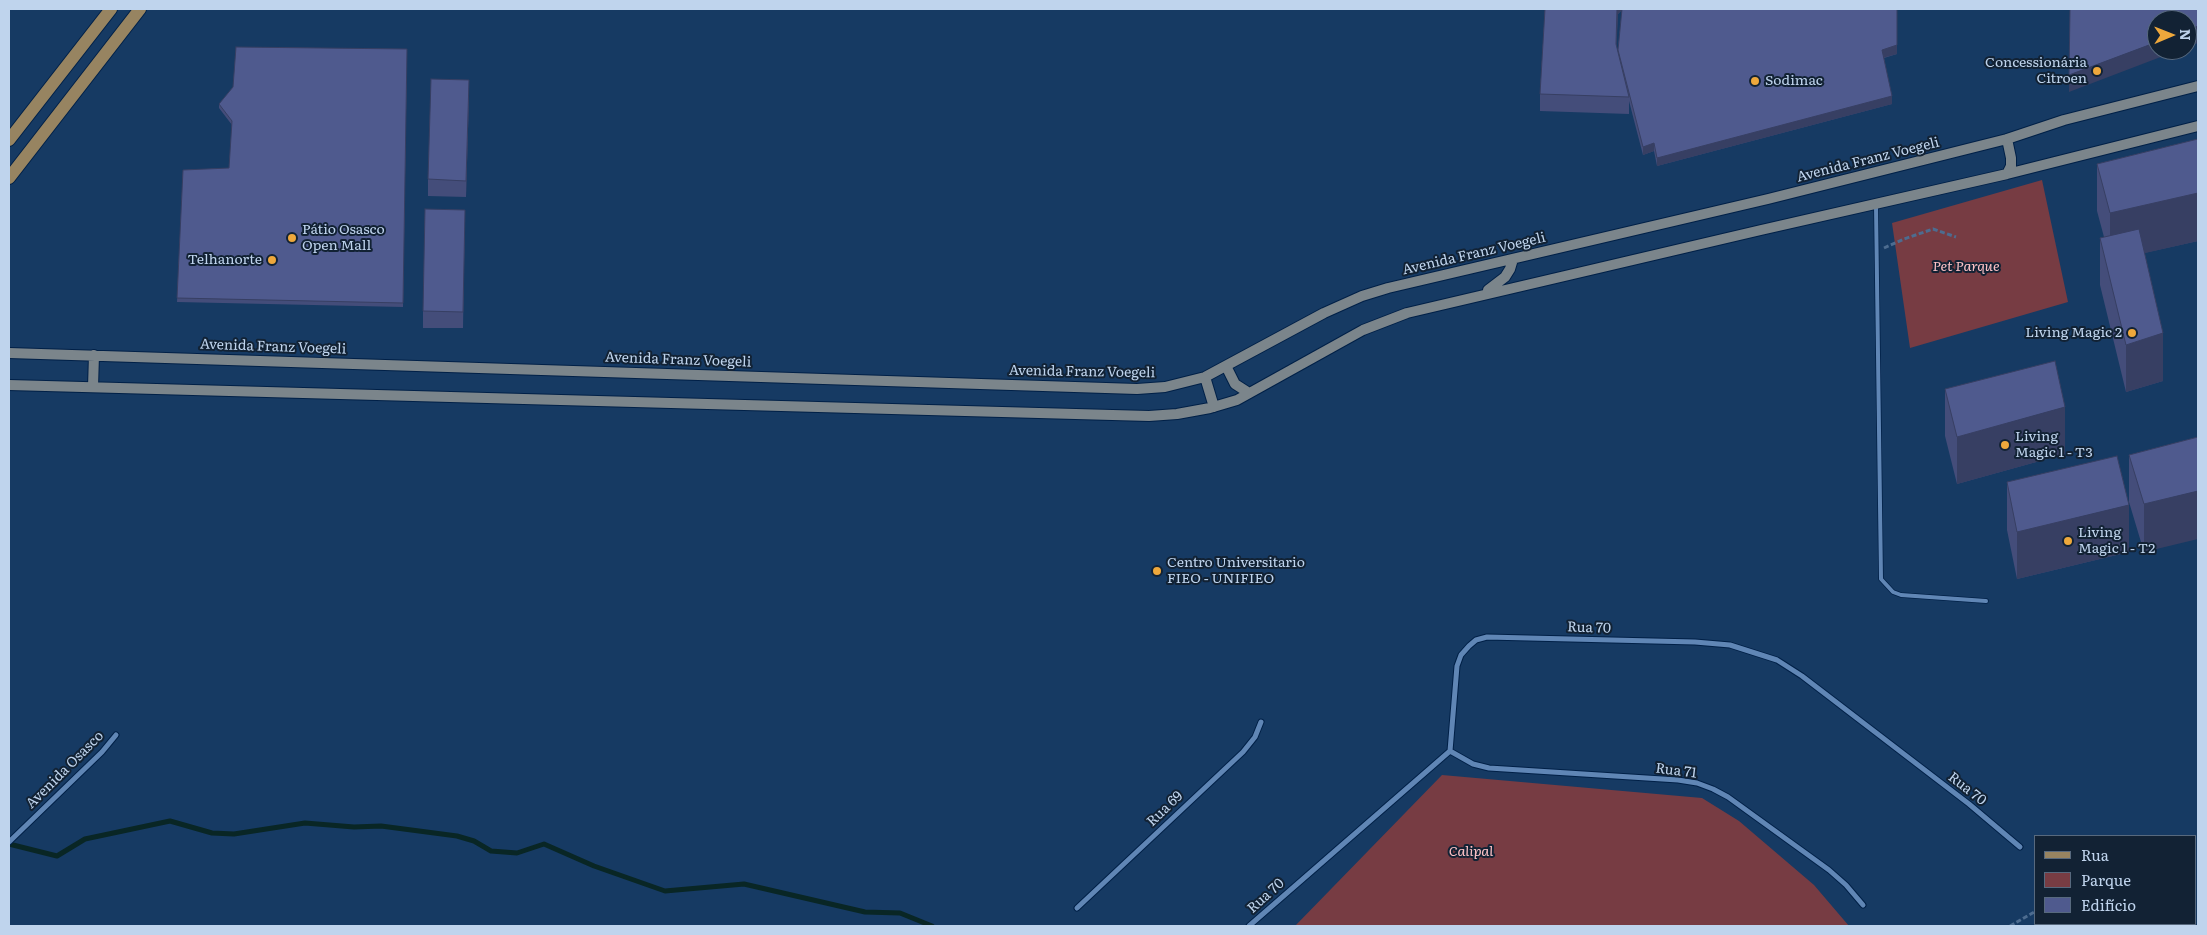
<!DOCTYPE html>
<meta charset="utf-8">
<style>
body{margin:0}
#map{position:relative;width:2207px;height:935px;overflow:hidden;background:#163a63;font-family:Literata,serif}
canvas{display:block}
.frame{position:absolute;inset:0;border:10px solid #bfd4ed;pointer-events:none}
.legend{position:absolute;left:2034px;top:835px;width:162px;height:90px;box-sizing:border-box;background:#122234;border:1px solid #57697e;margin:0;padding:6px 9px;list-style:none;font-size:15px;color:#bfd4ed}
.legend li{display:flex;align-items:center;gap:10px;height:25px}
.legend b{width:25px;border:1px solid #57697e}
.north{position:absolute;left:2147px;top:10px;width:50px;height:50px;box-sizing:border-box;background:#122234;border:1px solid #57697e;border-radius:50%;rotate:89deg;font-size:14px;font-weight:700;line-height:20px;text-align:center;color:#bfd4ed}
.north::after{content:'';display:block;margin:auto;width:18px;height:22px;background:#eea83c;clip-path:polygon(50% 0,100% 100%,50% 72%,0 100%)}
</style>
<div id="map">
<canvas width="2207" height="935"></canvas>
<div class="frame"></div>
<ul class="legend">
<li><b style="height:6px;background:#978461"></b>Rua</li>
<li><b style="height:14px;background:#773c43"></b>Parque</li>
<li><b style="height:14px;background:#4f5a8e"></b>Edifício</li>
</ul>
<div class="north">N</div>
</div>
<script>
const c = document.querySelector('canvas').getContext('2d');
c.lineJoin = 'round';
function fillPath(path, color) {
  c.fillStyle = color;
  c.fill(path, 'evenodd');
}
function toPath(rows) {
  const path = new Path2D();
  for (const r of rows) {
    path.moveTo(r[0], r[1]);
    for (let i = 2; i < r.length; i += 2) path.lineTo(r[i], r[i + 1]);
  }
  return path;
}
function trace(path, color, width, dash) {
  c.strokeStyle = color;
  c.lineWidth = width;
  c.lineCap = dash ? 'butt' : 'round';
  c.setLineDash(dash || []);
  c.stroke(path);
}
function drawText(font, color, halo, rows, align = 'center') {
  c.font = font + ' Literata,serif';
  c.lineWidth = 4;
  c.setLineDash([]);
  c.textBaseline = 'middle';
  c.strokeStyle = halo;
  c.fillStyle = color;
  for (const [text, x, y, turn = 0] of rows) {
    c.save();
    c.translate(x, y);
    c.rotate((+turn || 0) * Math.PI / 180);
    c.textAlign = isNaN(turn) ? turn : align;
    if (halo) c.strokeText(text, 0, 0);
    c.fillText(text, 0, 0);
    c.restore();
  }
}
fillPath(toPath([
 [2042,180,2068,302,1910,348,1892,223],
 [1442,775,1702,798,1739,821,1814,885,1849,926,1295,926],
 [2052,924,2099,924,2103,926,2049,926]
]), '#773c43');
trace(toPath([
 [9,844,57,856,85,839,170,821,212,833,234,834,305,823,354,827,381,826,457,836,474,841,491,851,517,853,544,844,594,866,665,891,744,884,865,912,900,913,932,926]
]), '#092625', 5);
const service = toPath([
 [1876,205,1881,579,1893,592,1901,595,1986,601]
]);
const minor = toPath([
 [1450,751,1473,764,1489,768,1678,780,1697,783,1713,789,1728,797,1829,870,1846,885,1863,905],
 [9,842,102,752,116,735],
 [1077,908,1243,752,1255,737,1261,722],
 [2135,924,2138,926],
 [1249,926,1450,751,1457,666,1461,655,1469,646,1476,640,1487,637,1695,642,1730,645,1777,660,1802,676,1969,804,2020,847]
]);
const secondary = toPath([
 [2007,139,2011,158,2011,166,2007,174],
 [1488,290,1505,277,1510,269,1513,259],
 [9,353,1137,389,1165,387,1205,377,1324,313,1362,296,1388,288,1768,199,2007,139,2064,120,2198,86],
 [1226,366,1235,384,1249,393],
 [1205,377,1214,407],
 [9,385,1149,416,1177,414,1210,408,1237,400,1363,330,1407,313,1761,230,2007,174,2198,126],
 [93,387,94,355]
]);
const primary = toPath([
 [9,140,111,9],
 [9,178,140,9]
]);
trace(service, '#002047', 5.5);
trace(minor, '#002047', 7);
trace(secondary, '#002047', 12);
trace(primary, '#002047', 14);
trace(toPath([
 [1884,248,1904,239,1933,229,1956,237],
 [2010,926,2036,911]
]), '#4d6c90', 3, [5, 2.5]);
trace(service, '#6086b5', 4);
trace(minor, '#6086b5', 5);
trace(secondary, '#7b858b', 10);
trace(primary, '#978461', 12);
fillPath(toPath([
 [1545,9,1897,9,1897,54,1884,58,1892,104,1657,166,1654,151,1643,155,1629,101,1629,114,1540,111,1540,94],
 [1622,10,1618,50,1618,55,1616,47,1618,14],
 [407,49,403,307,177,302,183,170,229,168,232,125,219,108,219,104],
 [469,96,466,197,428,196,428,179],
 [2198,139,2198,241,2144,253,2163,381,2126,392,2100,285,2100,238,2104,237,2097,211,2097,164],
 [465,210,463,328,423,328,423,311],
 [1945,389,2065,454,1957,484,1945,436],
 [2198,437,2144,552,2129,502,2129,455],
 [2007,482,2129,552,2017,579,2007,530]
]), '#444d7a');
fillPath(toPath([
 [1617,9,1622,9,1622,10,1618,14,1616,60],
 [2198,26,2198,43,2187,47,2187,31],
 [2157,42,2157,50,2179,50,2069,92,2069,75],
 [1897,45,1897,54,1882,58,1882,50],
 [469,80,469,96,466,197,466,181],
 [1892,96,1892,104,1657,166,1657,158],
 [1654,143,1654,151,1643,155,1643,147],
 [2198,193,2198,241,2110,261,2110,213],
 [2163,333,2163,381,2126,392,2126,345],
 [2065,407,2065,454,1957,484,1957,437],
 [2198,491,2198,539,2144,552,2144,504],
 [2129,505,2129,552,2017,579,2017,532]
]), '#373f63');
const building = toPath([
 [1545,9,1617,9,1616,44,1629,97,1540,94,1545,9],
 [1622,9,1897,9,1897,45,1882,50,1892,96,1657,158,1654,143,1643,147,1618,50,1622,9],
 [2070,9,2198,9,2198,26,2187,31,2187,20,2157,20,2157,42,2069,75,2070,9],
 [236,47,407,49,403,303,177,298,183,170,229,168,232,121,219,104,233,87,236,47],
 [431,79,469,80,466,181,428,179,431,79],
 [2198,139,2198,193,2110,213,2097,164,2198,139],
 [425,209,465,210,463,312,423,311,425,209],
 [2139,229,2163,333,2126,345,2100,238,2139,229],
 [2055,361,2065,407,1957,437,1945,389,2055,361],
 [2198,437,2198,491,2144,504,2129,455,2198,437],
 [2117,456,2129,505,2017,532,2007,482,2117,456]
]);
fillPath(building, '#4f5a8e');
trace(building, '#373f63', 1);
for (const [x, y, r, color] of [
 [2097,71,5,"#eea83c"],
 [1755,81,5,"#eea83c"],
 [292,238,5,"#eea83c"],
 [272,260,5,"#eea83c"],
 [2132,333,5,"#eea83c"],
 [2005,445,5,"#eea83c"],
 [2068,541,5,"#eea83c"],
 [1157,571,5,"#eea83c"]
]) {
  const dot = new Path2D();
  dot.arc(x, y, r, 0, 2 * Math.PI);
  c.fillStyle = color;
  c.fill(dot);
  trace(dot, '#122234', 2);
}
drawText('14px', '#bfd4ed', '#122234', [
 ["Concessionária",2087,63,"right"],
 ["Citroen",2087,79,"right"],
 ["Sodimac",1765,81],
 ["Pátio Osasco",302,230],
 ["Open Mall",302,246],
 ["Telhanorte",262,260,"right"],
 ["Living Magic 2",2122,333,"right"],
 ["Living",2015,437],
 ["Magic 1 - T3",2015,453],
 ["Living",2078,533],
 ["Magic 1 - T2",2078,549],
 ["Centro Universitario",1167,563],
 ["FIEO - UNIFIEO",1167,579]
], 'left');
drawText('14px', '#bfd4ed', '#122234', [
 ["Avenida Franz Voegeli",1868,160,-14],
 ["Avenida Franz Voegeli",1474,254,-13],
 ["Avenida Franz Voegeli",273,347,2],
 ["Avenida Franz Voegeli",678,360,2],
 ["Avenida Franz Voegeli",1082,372,1],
 ["Rua 70",1589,628,2],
 ["Avenida Osasco",65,770,-45],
 ["Rua 71",1676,771,7],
 ["Rua 70",1967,789,38],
 ["Rua 69",1165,809,-44],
 ["Rua 70",1266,896,-42]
]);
drawText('italic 14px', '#fec2c6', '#122234', [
 ["Pet Parque",1966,267],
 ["Calipal",1471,852]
]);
</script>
